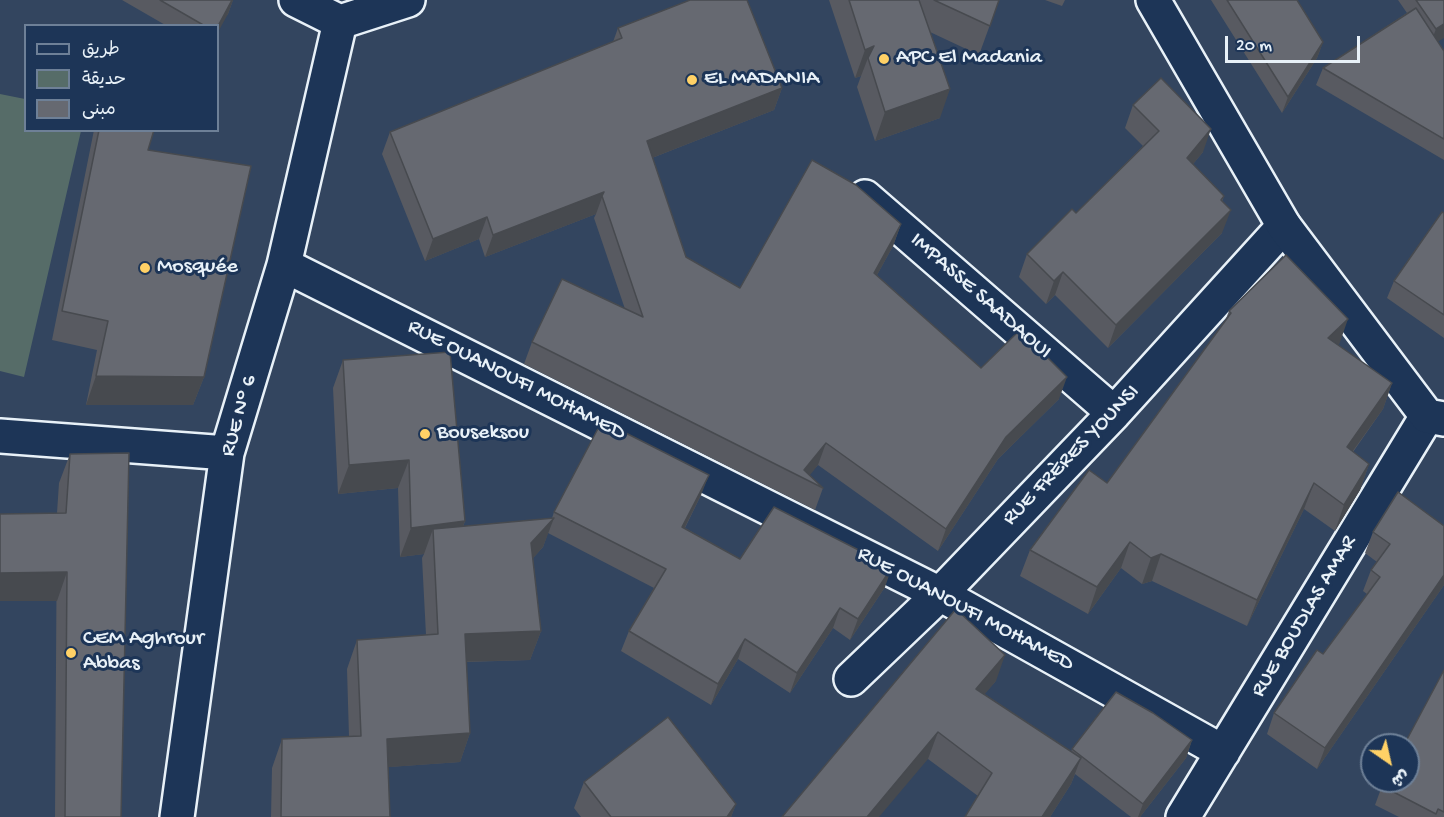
<!DOCTYPE html>
<meta charset="utf-8">
<style>
body{margin:0}
#map{position:relative;width:1444px;height:817px;overflow:hidden;background:#33455f;font-family:"Gochi Hand","Playpen Sans Arabic",sans-serif}
canvas{display:block}
.legend{position:absolute;left:24px;top:24px;width:195px;height:108px;box-sizing:border-box;background:#1d3557;border:2px solid #6e8097;margin:0;padding:8px 10px;list-style:none;font-size:18px;color:#e8f1f8}
.legend li{display:flex;align-items:center;gap:12px;height:30px}
.legend b{width:30px;border:2px solid #6e8097}
.north{position:absolute;left:1360px;top:733px;width:60px;height:60px;box-sizing:border-box;background:#1d3557;border:2px solid #6e8097;border-radius:50%;rotate:146deg;font-size:16px;font-weight:700;line-height:24px;text-align:center;color:#e8f1f8}
.north::after{content:'';display:block;margin:auto;width:21px;height:27px;background:#ffd166;clip-path:polygon(50% 0,100% 100%,50% 72%,0 100%)}
.scale{position:absolute;left:1225px;top:36px;width:135px;height:27px;box-sizing:border-box;border:3px solid #e8f1f8;border-top:0;padding-left:8px;font-size:18px;line-height:21px;white-space:nowrap;color:#e8f1f8;-webkit-text-stroke:4px #1d3557;paint-order:stroke}
</style>
<div id="map">
<canvas width="1444" height="817"></canvas>
<ul class="legend">
<li><b style="height:8px;background:#1d3557"></b>طريق</li>
<li><b style="height:16px;background:#566c68"></b>حديقة</li>
<li><b style="height:16px;background:#666971"></b>مبنى</li>
</ul>
<div class="north">ش</div>
<div class="scale">20 m</div>
</div>
<script>
const c = document.querySelector('canvas').getContext('2d');
c.lineJoin = 'round';
function fillPath(path, color) {
  c.fillStyle = color;
  c.fill(path, 'evenodd');
}
function toPath(rows) {
  const path = new Path2D();
  for (const r of rows) {
    path.moveTo(r[0], r[1]);
    for (let i = 2; i < r.length; i += 2) path.lineTo(r[i], r[i + 1]);
  }
  return path;
}
function trace(path, color, width, dash) {
  c.strokeStyle = color;
  c.lineWidth = width;
  c.lineCap = dash ? 'butt' : 'round';
  c.setLineDash(dash || []);
  c.stroke(path);
}
function drawText(font, color, halo, rows, align = 'center') {
  c.font = font + ' "Gochi Hand",sans-serif';
  c.lineWidth = 6;
  c.setLineDash([]);
  c.textBaseline = 'middle';
  c.strokeStyle = halo;
  c.fillStyle = color;
  for (const [text, x, y, turn = 0] of rows) {
    c.save();
    c.translate(x, y);
    c.rotate((+turn || 0) * Math.PI / 180);
    c.textAlign = isNaN(turn) ? turn : align;
    if (halo) c.strokeText(text, 0, 0);
    c.fillText(text, 0, 0);
    c.restore();
  }
}
fillPath(toPath([
 [0,94,25,99,26,130,81,131,24,377,0,371]
]), '#566c68');
const minor = toPath([
 [296,0,340,22],
 [340,22,408,0],
 [865,197,1114,413],
 [284,265,940,594,1223,752],
 [0,436,227,453],
 [851,679,940,594,1114,413,1284,226],
 [177,817,227,453,284,265,340,22],
 [1183,817,1427,416]
]);
const tertiary = toPath([
 [1153,0,1284,226,1427,416,1444,419]
]);
trace(minor, '#e8f1f8', 38);
trace(tertiary, '#e8f1f8', 38);
trace(minor, '#1d3557', 33);
trace(tertiary, '#1d3557', 33);
fillPath(toPath([
 [122,0,233,0,228,14,218,26,167,26],
 [829,0,999,0,979,55,930,32,940,118,875,141,857,87,861,76,855,78],
 [1045,0,1065,0,1062,6],
 [1211,0,1297,0,1323,42,1317,58,1282,113],
 [1398,0,1444,0,1438,42,1444,51,1444,160,1316,85,1323,68,1407,13],
 [618,28,782,88,774,110,652,158,686,257,740,288,901,224,893,246,877,275,981,368,1059,399,998,459,938,551,818,465,809,475,823,488,815,510,524,364,532,342,625,309,594,218,596,214,485,257,479,239,425,261,382,154,390,132,613,42],
 [1133,105,1203,152,1193,164,1224,196,1222,202,1222,233,1108,348,1055,295,1046,304,1019,277,1027,254,1076,213,1143,146,1125,128],
 [94,130,154,130,148,150,204,377,193,405,86,405,97,350,52,340],
 [1444,213,1444,338,1387,298,1394,281],
 [1229,311,1338,345,1392,383,1383,409,1353,452,1369,464,1360,490,1335,531,1304,509,1247,626,1152,581,1142,584,1121,568,1088,614,1020,576,1030,550,1107,483,1225,321],
 [343,360,465,521,463,527,552,518,554,512,701,495,685,528,740,559,885,587,850,640,833,628,790,693,738,659,711,705,621,651,629,631,654,588,548,533,543,547,533,558,541,631,530,660,466,662,470,733,460,762,388,767,390,817,271,817,272,768,282,739,349,737,347,669,357,640,426,635,422,558,424,554,400,557,398,488,338,494,333,388],
 [70,454,121,817,55,817,57,513,59,483],
 [1444,526,1444,585,1317,769,1267,734,1274,713,1323,654,1367,594,1363,591,1371,570,1377,562,1365,553,1373,532],
 [1444,670,1444,817,1399,817,1375,805,1382,786],
 [996,681,984,694,1071,752,1072,749,1192,740,1186,758,1140,817,1131,817,1075,774,1071,784,1050,817,965,817,978,796,928,759,782,817],
 [584,782,736,804,731,817,581,817,574,808]
]), '#585a61');
fillPath(toPath([
 [232,0,233,0,228,14,218,32,218,26],
 [1444,24,1444,38,1429,47,1436,29],
 [1323,42,1317,58,1282,113,1288,97],
 [874,46,868,58,861,76,855,78,865,50],
 [782,88,774,110,639,163,647,141],
 [950,89,940,118,875,141,885,112],
 [1211,129,1203,152,1179,181,1187,158],
 [604,192,596,214,485,257,493,235],
 [1231,210,1222,233,1108,348,1116,325],
 [487,217,479,239,425,261,433,239],
 [901,224,893,246,866,295,874,273],
 [1063,272,1055,295,1046,304,1054,281],
 [1348,319,1339,345,1328,338],
 [96,376,204,377,193,405,86,405],
 [1067,377,1059,399,998,459,938,551,946,529,1006,437],
 [1392,383,1383,409,1337,473,1347,447],
 [826,443,818,465,806,480,804,470],
 [409,460,398,488,338,494,349,465],
 [1369,464,1360,490,1335,531,1344,505],
 [709,475,701,495,675,547,682,527],
 [1314,483,1304,509,1247,626,1257,600],
 [554,518,543,547,521,572,531,543],
 [465,521,454,550,433,529,424,554,400,557,411,528],
 [1130,542,1121,568,1088,614,1097,587],
 [1161,554,1152,581,1142,584,1151,558],
 [892,567,885,587,850,640,858,619],
 [67,572,57,601,0,601,0,573],
 [1444,575,1444,585,1317,769,1325,748],
 [840,608,833,628,790,693,797,673],
 [541,631,530,660,454,662,465,634],
 [745,639,738,659,711,705,718,684],
 [1005,655,996,681,967,715,976,689],
 [938,732,928,759,879,817,867,817],
 [470,733,460,762,376,768,387,739],
 [1192,740,1186,758,1140,817,1138,817,1143,804],
 [1081,758,1071,784,1050,817,1042,817],
 [736,804,731,817,727,817]
]), '#474a4f');
const building = toPath([
 [160,0,232,0,218,26,205,26,160,0],
 [690,0,747,0,782,88,647,141,686,257,740,288,812,160,856,185,901,224,874,273,981,368,1020,330,1067,377,1006,437,946,529,826,443,804,470,823,488,532,342,562,279,643,317,602,196,604,192,493,235,487,217,433,239,390,132,622,38,618,28,690,0],
 [849,0,919,0,950,89,885,112,868,58,874,46,865,50,849,0],
 [934,0,999,0,990,26,934,0],
 [1227,0,1297,0,1323,42,1288,97,1227,0],
 [1416,0,1444,0,1444,24,1436,29,1416,0],
 [1416,8,1444,51,1444,139,1323,68,1416,8],
 [1161,78,1211,129,1187,158,1224,196,1221,200,1231,210,1116,325,1063,272,1054,281,1027,254,1072,209,1076,213,1159,131,1133,105,1161,78],
 [99,130,154,130,148,150,251,166,204,377,96,376,108,321,62,311,99,130],
 [1442,212,1444,213,1444,315,1394,281,1442,212],
 [1286,255,1348,319,1328,338,1392,383,1347,447,1369,464,1344,505,1314,483,1257,600,1161,554,1151,558,1130,542,1097,587,1030,550,1089,470,1107,483,1231,313,1229,311,1286,255],
 [450,352,465,521,411,528,409,460,349,465,343,360,450,352],
 [602,421,709,475,682,527,740,559,774,507,892,567,858,619,840,608,797,673,745,639,718,684,629,631,666,569,554,512,602,421],
 [129,453,121,817,65,817,67,572,0,573,0,514,66,513,70,454,129,453],
 [1398,492,1444,526,1444,575,1325,748,1274,713,1317,650,1323,654,1380,577,1371,570,1390,544,1373,532,1398,492],
 [554,518,531,543,541,631,465,634,470,733,387,739,390,817,281,817,282,739,361,736,357,640,438,634,433,529,554,518],
 [956,609,1005,655,976,689,1081,758,1042,817,965,817,992,773,938,732,867,817,782,817,956,609],
 [1444,670,1444,812,1438,809,1436,814,1382,786,1385,781,1408,781,1408,745,1404,745,1444,670],
 [1116,692,1153,713,1192,740,1143,804,1072,749,1116,692],
 [668,717,736,804,727,817,611,817,584,782,668,717]
]);
fillPath(building, '#666971');
trace(building, '#474a4f', 1.5);
for (const [x, y, r, color] of [
 [884,59,6,"#ffd166"],
 [692,80,6,"#ffd166"],
 [145,268,6,"#ffd166"],
 [425,434,6,"#ffd166"],
 [71,653,6,"#ffd166"]
]) {
  const dot = new Path2D();
  dot.arc(x, y, r, 0, 2 * Math.PI);
  c.fillStyle = color;
  c.fill(dot);
  trace(dot, '#1d3557', 2);
}
drawText('22px', '#e8f1f8', '#1d3557', [
 ["APC El Madania",896,59],
 ["EL MADANIA",704,80],
 ["Mosquée",157,268],
 ["Bouseksou",437,434],
 ["CEM Aghrour",83,640],
 ["Abbas",83,665]
], 'left');
drawText('22px', '#e8f1f8', '#1d3557', [
 ["IMPASSE SAADAOUI",980,297,41],
 ["RUE OUANOUFI MOHAMED",516,381,27],
 ["RUE N° 6",240,416,-74],
 ["RUE FRÈRES YOUNSI",1072,456,-46],
 ["RUE OUANOUFI MOHAMED",965,610,28],
 ["RUE BOUDLAS AMAR",1305,617,-59]
]);
</script>
